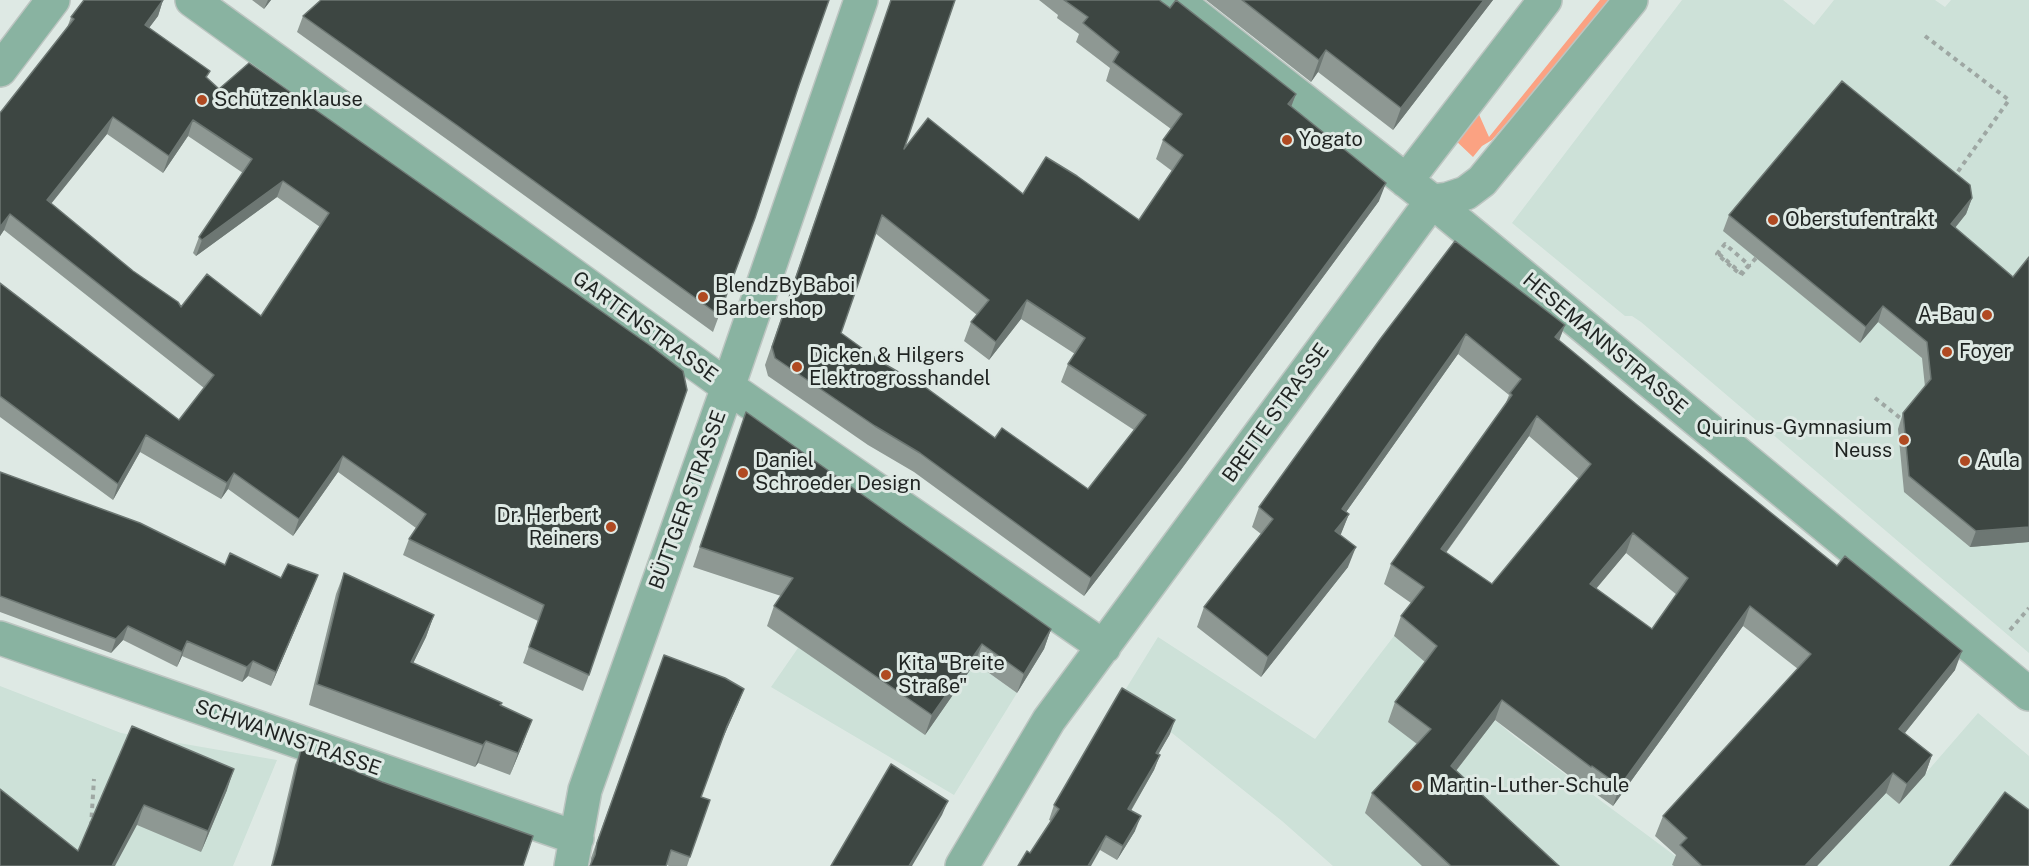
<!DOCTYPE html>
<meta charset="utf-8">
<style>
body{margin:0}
canvas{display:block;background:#dee9e4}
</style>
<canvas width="2029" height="866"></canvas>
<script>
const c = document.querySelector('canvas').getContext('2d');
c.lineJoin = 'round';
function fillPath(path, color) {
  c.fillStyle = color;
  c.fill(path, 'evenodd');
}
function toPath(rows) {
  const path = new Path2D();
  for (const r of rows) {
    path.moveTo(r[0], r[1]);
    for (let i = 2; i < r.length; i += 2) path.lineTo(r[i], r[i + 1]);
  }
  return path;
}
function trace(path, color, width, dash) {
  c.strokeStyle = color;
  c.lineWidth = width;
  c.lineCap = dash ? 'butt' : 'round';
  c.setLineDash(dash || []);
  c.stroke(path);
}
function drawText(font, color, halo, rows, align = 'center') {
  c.font = font + ' "Public Sans",sans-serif';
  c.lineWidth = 6;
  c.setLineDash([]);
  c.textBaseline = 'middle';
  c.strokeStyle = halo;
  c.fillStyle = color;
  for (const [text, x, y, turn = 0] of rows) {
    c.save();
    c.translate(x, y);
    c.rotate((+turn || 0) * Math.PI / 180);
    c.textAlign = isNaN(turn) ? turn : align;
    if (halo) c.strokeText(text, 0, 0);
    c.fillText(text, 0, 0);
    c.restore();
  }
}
fillPath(toPath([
 [1682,0,1783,0,1814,25,1834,0,1935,0,1945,7,1951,0,2029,0,2029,653,1641,322,1632,316,1625,316,1512,223],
 [767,626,941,639,1017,693,954,795,771,687,798,648],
 [1394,636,1515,737,1678,858,1809,720,1899,804,1978,713,2029,756,2029,866,1333,866,1282,821,1172,733,1119,700,1158,637,1315,739],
 [0,686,121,733,277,760,233,866,0,866]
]), '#cde1d8');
fillPath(toPath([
 [1600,0,1612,0,1492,140,1482,146,1473,157,1454,139,1477,110,1489,137]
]), '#fba282');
const minor = toPath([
 [192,0,728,387,1104,647],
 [1176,0,1432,201,2029,694],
 [0,70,53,0],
 [1406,181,1545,0],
 [0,638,577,838],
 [571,866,585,790,728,387,861,0],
 [962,866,1049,720,1432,201,1448,199,1466,193,1482,181,1631,0]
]);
trace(minor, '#bcc5c1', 36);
trace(toPath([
 [1925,36,2009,100,1954,177],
 [1719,254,1741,273,1749,265,1725,244,1717,254,1741,275,1756,258],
 [1875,398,1904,421],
 [2010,630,2029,608],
 [91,826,94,779]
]), '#9ea7a3', 4, [4.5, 4.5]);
trace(minor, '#89b3a1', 33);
fillPath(toPath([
 [163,0,158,16,149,28,219,89,249,63,589,675,583,691,523,663,538,621,403,555,409,539,416,528,338,472,293,536,228,489,221,499,140,452,113,500,0,417,0,283,179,420,204,388,4,230,0,236,0,113,67,28,71,17],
 [107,134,163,173,188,136,243,173,199,237,193,253,196,256,277,197,320,227,261,316,181,307,133,271,51,204],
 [252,0,271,0,264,9],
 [891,0,904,149,1023,194,1139,220,1172,171,1156,159,1163,140,1171,129,1106,81,1110,68,1076,42,1079,34,1057,18,1058,15,1039,0,1159,0,1296,94,1291,107,1379,201,1180,471,1084,596,914,472,868,445,768,376,765,365],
 [875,233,977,315,971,322,964,341,989,360,1021,319,1075,354,1068,364,1061,382,1134,430,1088,489,995,438,881,362,841,333],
 [1206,0,1493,0,1393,130,1318,72,1311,82],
 [303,16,799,85,755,218,713,332,452,143,297,32],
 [1972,198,1966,214,1955,228,2029,542,1970,547,1904,492,1898,429,1903,413,1925,387,1922,358,1878,322,1860,343,1723,231,1729,215],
 [1565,325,1559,341,1955,670,1905,733,1932,755,1925,775,1899,804,1886,793,1817,866,1674,866,1672,865,1676,855,1655,836,1663,816,1798,669,1743,626,1613,806,1585,786,1584,787,1495,720,1456,771,1559,866,1422,866,1365,813,1372,793,1417,744,1388,722,1395,702,1425,662,1394,636,1401,616,1411,603,1384,584,1391,564,1505,405,1509,395,1458,354,1346,512,1349,514,1340,535,1348,567,1261,677,1197,627,1204,607,1261,534,1252,527,1259,507,1381,338],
 [1529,436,1579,479,1492,584,1446,553],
 [1626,553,1677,595,1652,629,1596,589],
 [746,412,1051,629,1044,649,1017,693,975,663,925,735,767,626,774,606,781,596,693,567],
 [0,472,225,565,281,578,318,575,271,686,248,676,242,682,182,656,177,667,123,640,111,653,0,612],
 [344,573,434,615,426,637,413,663,501,705,524,741,510,775,478,763,475,767,309,705,336,594],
 [664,655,744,689,738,704,722,740,701,797,690,857,687,866,669,866,667,865,590,866,591,858],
 [132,726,227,790,201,852,137,825],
 [1170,734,1158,754,1160,755,1154,770,1131,811,1135,831,1117,860,1100,850,1030,853,1051,821,1049,820,1054,805],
 [301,749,523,866,271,866,295,765]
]), '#8e9893');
fillPath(toPath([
 [163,0,158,16,139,41,145,25],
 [268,0,271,0,264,9],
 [1484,0,1493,0,1393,130,1401,108],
 [1326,50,1318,72,1311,82,1319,60],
 [1296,94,1289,112,1288,104],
 [113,117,107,134,41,216,47,200],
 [193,120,188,136,163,173,169,156],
 [283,181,277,197,196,256,202,240],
 [1386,183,1379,201,1180,471,1084,596,1091,578],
 [1972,198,1966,214,1945,240,1951,224],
 [10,214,4,230,0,236,0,227],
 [1027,300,1021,319,989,360,996,342],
 [1883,306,1878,322,1860,343,1866,327],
 [1565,325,1557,345,1555,337],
 [1466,334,1458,354,1334,529,1342,509],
 [1537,416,1529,436,1434,569,1441,549],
 [146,435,140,452,113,500,118,484],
 [343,456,338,472,293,536,299,519],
 [234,473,228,489,221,499,227,483],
 [1349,514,1341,534,1328,551,1335,531],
 [2029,527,2029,542,1970,547,1976,531],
 [1633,533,1626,553,1583,604,1590,584],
 [1356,547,1348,567,1261,677,1268,657],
 [318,575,312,590,271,686,276,672],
 [1750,606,1743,626,1613,806,1620,786],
 [434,615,426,637,403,684,411,662],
 [128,626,123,640,111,653,116,639],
 [1051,629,1044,649,1017,693,1024,674],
 [187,641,182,656,177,667,182,652],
 [982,644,975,663,925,735,932,715],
 [1962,651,1955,670,1892,749,1899,729],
 [253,661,248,676,242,682,247,667],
 [744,689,738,704,722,740,727,726],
 [1502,700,1495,720,1444,786,1451,766],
 [532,720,524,741,510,775,518,753],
 [1175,720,1170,734,1151,767,1156,753],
 [486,741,478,763,475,767,483,745],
 [1160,755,1154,770,1123,824,1128,809],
 [1932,755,1925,775,1899,804,1907,784],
 [234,769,227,790,201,852,208,831],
 [1893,773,1886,793,1817,866,1805,866],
 [948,801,942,815,912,866,909,866],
 [144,805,137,825,115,866,112,866],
 [1141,816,1135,831,1117,860,1123,846],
 [1106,836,1100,850,1091,866,1088,866]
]), '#6d7773');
const building = toPath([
 [84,0,163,0,145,25,210,71,206,77,219,89,249,63,652,347,683,371,687,390,589,675,529,647,544,605,409,539,426,514,343,456,299,519,234,473,227,483,146,435,118,484,0,396,0,283,179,420,214,375,10,214,0,227,0,113,74,19,71,17,84,0],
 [113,117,169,156,193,120,252,159,199,237,202,240,283,181,329,213,261,316,207,274,181,307,178,302,133,271,47,200,113,117],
 [321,0,829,0,799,85,755,218,719,315,458,126,303,16,321,0],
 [891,0,955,0,904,149,928,118,1023,194,1046,157,1077,176,1139,220,1183,155,1163,140,1182,114,1113,62,1119,52,1083,23,1088,17,1064,0,1159,0,1170,8,1176,0,1296,94,1288,104,1386,183,1187,453,1091,578,920,453,875,426,775,358,772,347,891,0],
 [882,215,989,300,971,322,996,342,1027,300,1085,338,1068,364,1146,415,1088,489,1002,428,995,438,910,376,909,378,881,362,841,333,882,215],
 [1242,0,1484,0,1401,108,1326,50,1319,60,1242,0],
 [1842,81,1970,185,1972,198,1951,224,2013,277,2029,257,2029,527,1976,531,1909,476,1903,413,1931,379,1927,342,1883,306,1866,327,1729,215,1842,81],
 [1455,241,1565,325,1555,337,1636,404,1837,566,1845,556,1962,651,1899,729,1932,755,1907,784,1893,773,1805,866,1702,866,1680,845,1687,838,1663,816,1811,654,1750,606,1620,786,1592,766,1591,767,1502,700,1451,766,1559,866,1451,866,1372,793,1431,729,1395,702,1437,646,1401,616,1424,587,1391,564,1512,395,1510,393,1521,379,1466,334,1342,509,1349,514,1335,531,1356,547,1268,657,1204,607,1273,519,1259,507,1381,338,1455,241],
 [1537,416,1591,464,1492,584,1441,549,1537,416],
 [1633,533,1688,578,1652,629,1590,584,1633,533],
 [746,412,1051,629,1024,674,982,644,932,715,774,606,793,578,700,547,746,412],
 [0,472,140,523,225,565,230,553,281,578,288,564,318,575,276,672,253,661,247,667,187,641,182,652,128,626,116,639,0,596,0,472],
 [344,573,434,615,411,662,502,703,500,705,532,720,518,753,486,741,483,745,317,684,344,573],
 [664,655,725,678,744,689,727,726,701,797,710,800,690,857,671,850,666,866,590,866,595,855,597,843,664,655],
 [1122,688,1175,720,1156,753,1160,755,1128,809,1141,816,1123,846,1106,836,1088,866,1018,866,1027,851,1030,853,1059,809,1054,805,1122,688],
 [132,726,234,769,208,831,144,805,112,866,0,866,0,789,78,851,132,726],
 [301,749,382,782,533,836,523,866,272,866,279,843,301,749],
 [891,764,948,801,909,866,831,866,891,764],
 [2005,792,2029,810,2029,866,1950,866,2005,792]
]);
fillPath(building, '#3d4642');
trace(building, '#6d7773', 1.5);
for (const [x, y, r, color] of [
 [202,100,6,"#b04a22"],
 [1287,140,6,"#b04a22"],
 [1773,220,6,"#b04a22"],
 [703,297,6,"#b04a22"],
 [1987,315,6,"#b04a22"],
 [1947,352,6,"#b04a22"],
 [797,367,6,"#b04a22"],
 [1904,440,6,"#b04a22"],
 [1965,461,6,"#b04a22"],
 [743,473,6,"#b04a22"],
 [611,527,6,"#b04a22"],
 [886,675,6,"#b04a22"],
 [1417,786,6,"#b04a22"]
]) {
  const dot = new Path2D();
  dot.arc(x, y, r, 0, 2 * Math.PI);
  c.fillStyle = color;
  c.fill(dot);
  trace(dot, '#dee9e4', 2);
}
drawText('20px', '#1f2321', '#dee9e4', [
 ["Schützenklause",214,100],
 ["Yogato",1299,140],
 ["Oberstufentrakt",1785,220],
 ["BlendzByBaboi",715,286],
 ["Barbershop",715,309],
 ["A-Bau",1975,315,"right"],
 ["Foyer",1959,352],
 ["Dicken & Hilgers",809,356],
 ["Elektrogrosshandel",809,379],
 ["Quirinus-Gymnasium",1892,428,"right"],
 ["Neuss",1892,451,"right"],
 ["Daniel",755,461],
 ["Schroeder Design",755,484],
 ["Aula",1977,461],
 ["Dr. Herbert",599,516,"right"],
 ["Reiners",599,539,"right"],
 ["Kita \"Breite",898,664],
 ["Straße\"",898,687],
 ["Martin-Luther-Schule",1429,786]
], 'left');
drawText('20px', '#1f2321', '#dee9e4', [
 ["GARTENSTRASSE",645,327,36],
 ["HESEMANNSTRASSE",1605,344,40],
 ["BREITE STRASSE",1276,413,-54],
 ["BÜTTGER STRASSE",688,500,-70],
 ["SCHWANNSTRASSE",288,738,19]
]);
</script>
